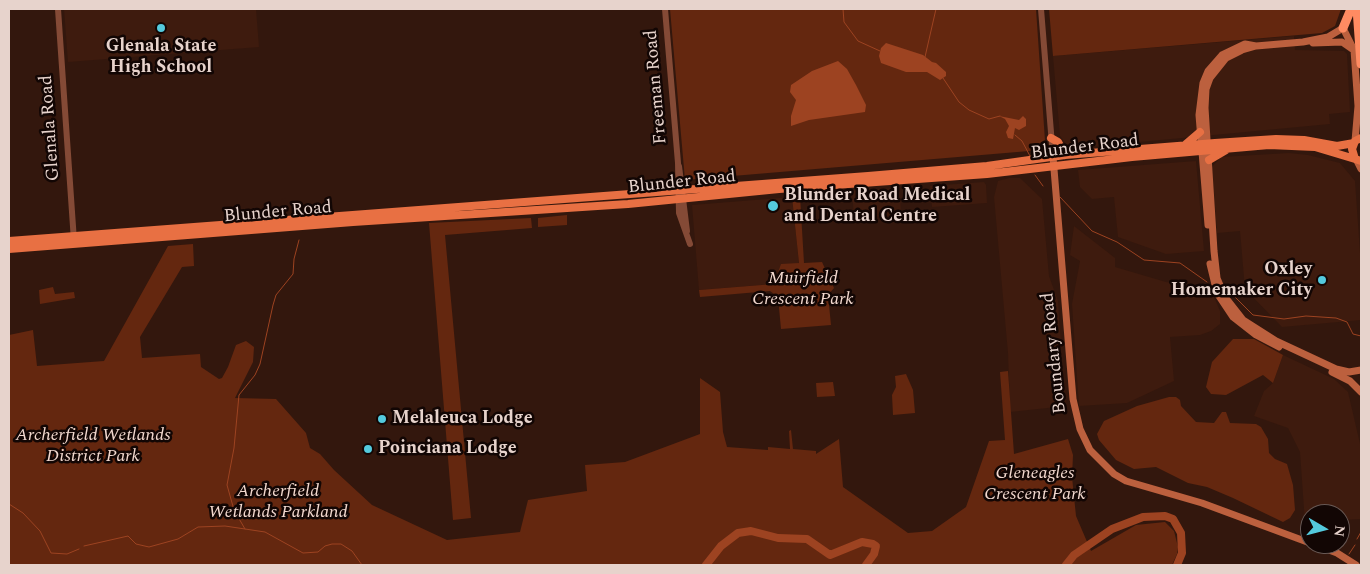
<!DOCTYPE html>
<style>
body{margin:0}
#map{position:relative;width:1370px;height:574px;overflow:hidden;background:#33170d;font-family:Spectral,serif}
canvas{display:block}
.frame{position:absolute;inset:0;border:10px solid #e7d3cc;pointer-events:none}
.north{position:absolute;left:1300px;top:504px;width:50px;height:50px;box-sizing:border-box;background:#120604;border:1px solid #675854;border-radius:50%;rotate:98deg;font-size:14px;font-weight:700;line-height:20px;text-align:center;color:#e7d3cc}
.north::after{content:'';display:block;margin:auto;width:18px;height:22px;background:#54cadd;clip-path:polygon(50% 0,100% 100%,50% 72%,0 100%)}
</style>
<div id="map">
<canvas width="1370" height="574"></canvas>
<div class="frame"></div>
<div class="north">N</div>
</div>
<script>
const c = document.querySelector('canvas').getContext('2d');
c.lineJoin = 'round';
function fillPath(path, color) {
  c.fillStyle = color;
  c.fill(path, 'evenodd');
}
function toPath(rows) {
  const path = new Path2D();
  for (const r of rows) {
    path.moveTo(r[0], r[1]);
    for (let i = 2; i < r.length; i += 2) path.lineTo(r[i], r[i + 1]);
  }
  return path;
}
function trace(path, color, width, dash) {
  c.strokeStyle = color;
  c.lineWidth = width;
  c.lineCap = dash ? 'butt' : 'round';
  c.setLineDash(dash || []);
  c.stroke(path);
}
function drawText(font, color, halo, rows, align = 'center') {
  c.font = font + ' Spectral,serif';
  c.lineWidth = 5;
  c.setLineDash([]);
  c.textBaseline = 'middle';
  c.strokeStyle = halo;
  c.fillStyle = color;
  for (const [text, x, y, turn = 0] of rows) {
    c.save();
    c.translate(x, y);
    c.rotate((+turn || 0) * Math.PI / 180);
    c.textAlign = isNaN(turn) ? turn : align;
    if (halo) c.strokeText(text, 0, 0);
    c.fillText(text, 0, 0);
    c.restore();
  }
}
fillPath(toPath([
 [64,9,256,9,259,47,68,62],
 [1294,36,1295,50,1344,51,1347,54,1350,112,1329,114,1330,124,1076,148,1066,144,1060,136,1053,56],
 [1289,153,1308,155,1340,163,1355,181,1361,267,1361,320,1282,327,1245,289,1240,231,1217,233,1212,167,1221,157],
 [1196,161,1204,251,1166,254,1118,237,1114,197,1092,199,1080,187,1078,170],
 [1009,178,1020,178,1042,199,1049,276,1058,301,1061,344,1059,348,1051,350,1052,362,1062,365,1066,406,1010,412,1008,353,994,197,998,181],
 [984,182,986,185,987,203,932,207,930,186],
 [895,188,900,192,901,215,854,218,852,191],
 [792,197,799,263,774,284,699,290,692,205],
 [1074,226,1115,258,1115,267,1166,282,1207,289,1215,299,1220,311,1220,324,1211,331,1200,335,1170,337,1174,381,1127,403,1079,406,1072,304,1080,261,1070,255],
 [1283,355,1334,379,1348,392,1361,448,1361,519,1340,520,1340,514,1310,514,1310,523,1305,523,1300,452,1288,428,1254,416,1264,391,1273,383]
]), '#3e1b0e');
fillPath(toPath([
 [670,9,1036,9,1045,141,1041,150,685,180],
 [1049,9,1341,9,1335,26,1322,33,1053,56],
 [800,196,804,263,822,262,834,288,828,295,831,325,781,329,778,297,770,291,700,297,699,290,774,284,781,264,799,263,792,197],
 [567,215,567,225,538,227,538,218],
 [531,218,532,228,445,235,471,518,453,520,429,223],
 [193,244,194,266,182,267,140,337,142,358,200,354,201,367,219,379,222,378,228,367,236,345,246,341,254,347,253,362,235,398,276,399,306,433,310,448,320,454,334,470,372,505,447,540,520,532,528,500,587,491,585,465,625,462,700,434,700,378,720,392,723,432,727,447,768,450,768,447,790,449,789,431,791,430,793,449,816,451,816,454,839,439,843,487,908,533,932,531,966,507,989,441,1005,440,1000,372,1008,371,1014,454,1068,439,1073,455,1072,477,1076,516,1091,551,1136,525,1165,522,1174,531,1178,547,1177,554,1172,565,9,565,9,335,33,330,37,366,104,361,168,246],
 [53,287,55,294,74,292,75,298,40,304,39,290],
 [1233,339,1254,339,1283,355,1273,383,1263,375,1226,395,1211,394,1206,387,1212,362],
 [906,374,913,390,915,413,893,415,892,395,896,387,895,376],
 [833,382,835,396,817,397,816,383],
 [1169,397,1176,397,1180,400,1181,406,1196,422,1214,423,1222,412,1226,412,1230,423,1256,424,1261,427,1268,439,1269,453,1275,459,1287,464,1293,485,1295,510,1290,518,1283,522,1233,498,1207,487,1188,483,1156,467,1134,469,1116,460,1099,440,1097,434,1104,421,1137,406]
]), '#64270f');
fillPath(toPath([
 [886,43,923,55,932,62,936,63,946,72,946,76,940,80,927,72,906,72,881,63,879,56,881,48],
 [838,61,847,69,856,85,866,105,865,112,809,120,791,126,791,116,796,100,790,92,791,85,812,71],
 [999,116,1019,120,1023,116,1026,119,1026,126,1019,130,1015,128,1013,139,1008,138,1006,132,1009,126,1005,119]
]), '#9d4321');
trace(toPath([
 [843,9,844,22,858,41,880,51],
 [925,57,936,9],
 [943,78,959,102,969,110,989,119,1000,116],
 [1015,135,1022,141,1030,156],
 [1035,175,1043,186],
 [1060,197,1092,231,1117,242,1144,260,1180,263,1207,282],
 [1232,294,1253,315,1284,319,1306,316,1336,318,1347,322,1353,334,1361,336],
 [9,504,23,513,40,531,51,553,67,554,79,549],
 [245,529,234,510,227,485,234,448,239,395,255,375,260,364,273,305,276,295,293,274,294,259,299,240],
 [1357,539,1361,532],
 [84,546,128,536,136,544,149,547,178,539,198,527,225,526,265,532,303,553,318,552,325,546,332,544,341,544,352,551,362,565],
 [1349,554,1355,545],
 [1342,565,1343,565]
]), '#9d4321', 1);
trace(toPath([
 [706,565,721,546,738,533,751,531,778,538,807,539,830,555,862,542,873,544,876,546,874,554,866,565],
 [1066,565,1074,555,1112,529,1143,517,1165,516,1173,519,1181,533,1182,553,1177,565]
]), '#9d4321', 8);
trace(toPath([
 [58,9,74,241],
 [665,9,678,163,679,213,690,244],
 [1041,9,1053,157],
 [679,166,687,231]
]), '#844a36', 6);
trace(toPath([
 [1313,43,1342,42,1352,49],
 [1355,141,1358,106,1354,50,1343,28,1328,37,1303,42,1256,46,1242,50,1226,58,1210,78,1206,89,1205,108,1214,251,1217,278,1225,297,1243,320,1276,341,1336,369,1349,372,1361,370],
 [1053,157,1073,399,1080,429,1090,450,1114,474,1126,481,1202,503,1310,543],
 [1356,159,1361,169],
 [1208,225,1199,115,1203,83,1208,71,1222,55,1245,44,1256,46],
 [1210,264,1217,293,1233,317,1256,335,1279,347],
 [1332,372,1350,381,1361,392],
 [1313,544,1337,553,1356,565]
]), '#bc603e', 7);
trace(toPath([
 [1051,138,1058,142,1065,155],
 [1361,138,1355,141,1352,149,1355,159,1361,161],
 [1186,144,1200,132],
 [1209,160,1226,150],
 [9,241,868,176,987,166,1065,155,1215,143,1276,139,1304,140,1337,146,1354,143],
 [9,249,353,222,628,204,779,189,987,174,1132,157,1269,145,1315,147,1355,159]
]), '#e87043', 8);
trace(toPath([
 [1357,9,1361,64],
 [1343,28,1351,9]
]), '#ff8b62', 9);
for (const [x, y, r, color] of [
 [161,28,5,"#54cadd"],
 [773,206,6,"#54cadd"],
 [1322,280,5,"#54cadd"],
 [382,419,5,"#54cadd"],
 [368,449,5,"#54cadd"]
]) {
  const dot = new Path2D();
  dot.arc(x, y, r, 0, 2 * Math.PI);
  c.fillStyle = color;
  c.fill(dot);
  trace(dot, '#120604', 2);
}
drawText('bold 18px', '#e7d3cc', '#120604', [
 ["Glenala State",161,47,"center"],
 ["High School",161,68,"center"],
 ["Blunder Road Medical",784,196],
 ["and Dental Centre",784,217],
 ["Oxley",1312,270,"right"],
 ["Homemaker City",1312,291,"right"],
 ["Melaleuca Lodge",392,419],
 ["Poinciana Lodge",378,449]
], 'left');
drawText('18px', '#e7d3cc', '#120604', [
 ["Freeman Road",657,87,-95],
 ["Glenala Road",51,128,-94],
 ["Blunder Road",1085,148,-7],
 ["Blunder Road",682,183,-6],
 ["Blunder Road",278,213,-5],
 ["Boundary Road",1055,353,-96]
]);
drawText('italic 18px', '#f3d9cf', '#120604', [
 ["Muirfield",803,279],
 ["Crescent Park",803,300],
 ["Archerfield Wetlands",93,436],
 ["District Park",93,457],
 ["Gleneagles",1035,474],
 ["Crescent Park",1035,495],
 ["Archerfield",278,492],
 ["Wetlands Parkland",278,513]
]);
</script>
